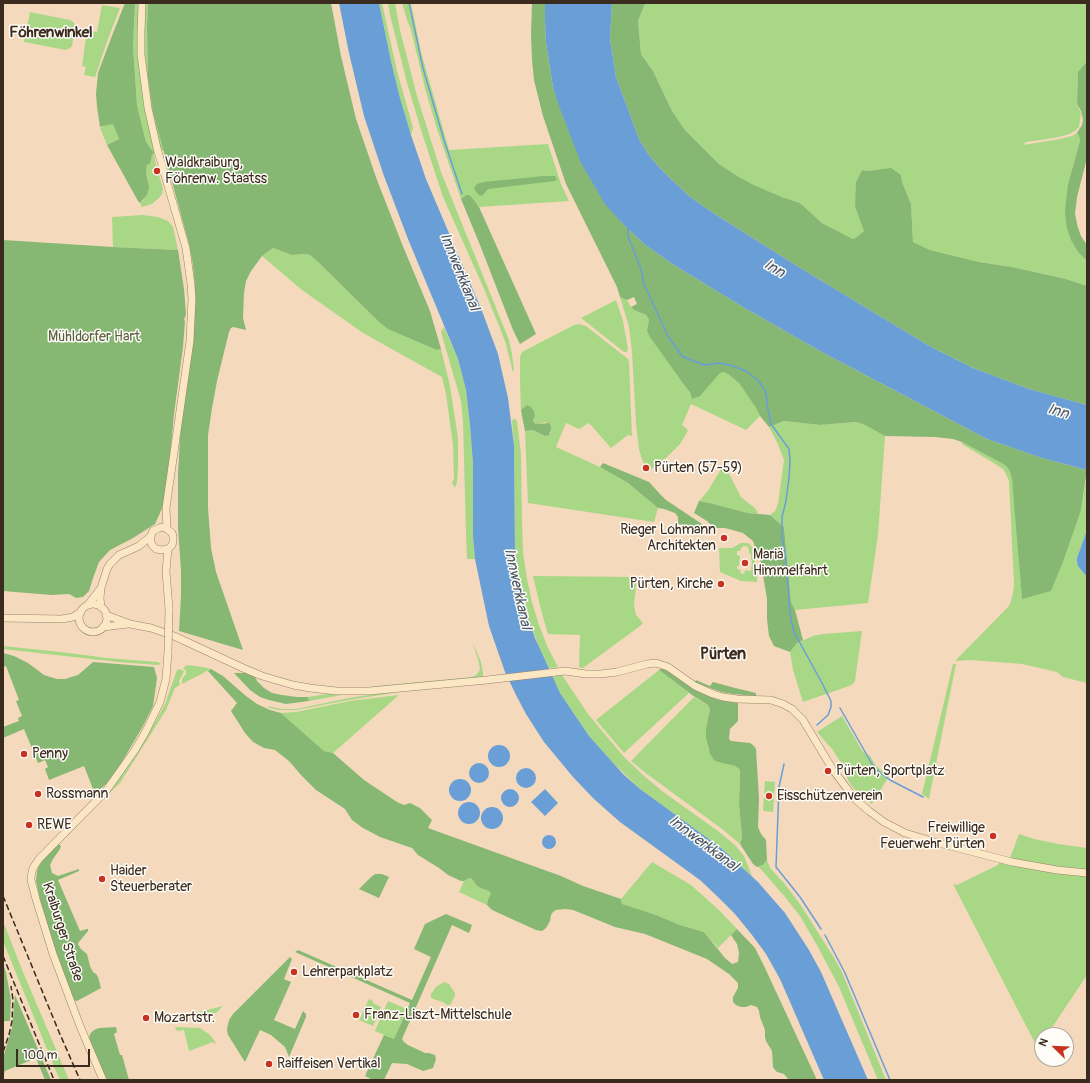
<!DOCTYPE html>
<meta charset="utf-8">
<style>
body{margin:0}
#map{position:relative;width:1090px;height:1083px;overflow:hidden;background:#f4d9bc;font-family:Pangolin,sans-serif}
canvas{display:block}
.frame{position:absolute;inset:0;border:4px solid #3b2a1e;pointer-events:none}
.north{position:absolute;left:1034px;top:1027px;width:40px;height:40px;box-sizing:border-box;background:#fdfcf7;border:1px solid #afa8a0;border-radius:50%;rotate:293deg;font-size:11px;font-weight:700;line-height:16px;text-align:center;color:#3b2a1e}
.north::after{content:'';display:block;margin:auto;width:14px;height:18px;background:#c8321e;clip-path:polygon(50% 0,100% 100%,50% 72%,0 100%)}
.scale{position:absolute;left:16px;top:1049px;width:74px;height:18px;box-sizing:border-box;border:2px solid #3b2a1e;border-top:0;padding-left:5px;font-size:12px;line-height:14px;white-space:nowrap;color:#3b2a1e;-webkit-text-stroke:3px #fdfcf7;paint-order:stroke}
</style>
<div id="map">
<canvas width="1090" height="1083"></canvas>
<div class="frame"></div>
<div class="north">N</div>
<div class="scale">100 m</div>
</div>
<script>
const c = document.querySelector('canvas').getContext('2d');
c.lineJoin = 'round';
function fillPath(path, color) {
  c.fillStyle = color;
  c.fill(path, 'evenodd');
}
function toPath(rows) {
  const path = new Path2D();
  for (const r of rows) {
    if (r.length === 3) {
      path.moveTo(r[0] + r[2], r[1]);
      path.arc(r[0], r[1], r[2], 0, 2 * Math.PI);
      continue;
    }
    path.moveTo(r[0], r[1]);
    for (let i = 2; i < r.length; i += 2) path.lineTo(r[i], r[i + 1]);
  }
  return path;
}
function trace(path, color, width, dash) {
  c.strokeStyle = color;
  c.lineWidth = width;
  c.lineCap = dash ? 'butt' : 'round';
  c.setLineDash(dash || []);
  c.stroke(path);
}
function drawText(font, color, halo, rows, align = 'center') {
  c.font = font + ' Pangolin,sans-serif';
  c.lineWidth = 3;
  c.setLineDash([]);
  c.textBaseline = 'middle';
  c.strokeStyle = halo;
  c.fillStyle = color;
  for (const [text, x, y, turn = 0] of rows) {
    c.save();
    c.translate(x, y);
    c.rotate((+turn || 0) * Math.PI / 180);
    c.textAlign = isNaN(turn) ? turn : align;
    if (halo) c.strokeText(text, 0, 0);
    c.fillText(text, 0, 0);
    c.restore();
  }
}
fillPath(toPath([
 [135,3,148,3,147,28,148,78,153,112,164,150,154,153,155,161,163,189,162,194,159,198,152,204,142,207,140,203,144,200,148,179,146,171,147,165,150,164,152,155,152,150,146,142,137,105,133,46],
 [379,3,382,3,397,71,413,128,411,135,400,98,391,61],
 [388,3,395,3,400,30,417,96,441,172,509,340,512,354,514,370,513,372,505,341,485,291,443,197,422,133,407,83,390,15],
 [402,3,411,3,421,52,449,150,548,144,561,184,569,201,479,207,475,201,466,195,461,199,438,132,426,92,411,30,407,20],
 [646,3,1087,3,1087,61,1078,72,1077,104,1081,114,1079,127,1076,130,1070,134,1054,138,1026,142,1023,145,1060,139,1072,136,1077,133,1079,136,1080,141,1068,184,1066,200,1078,252,1087,261,1087,286,1066,279,1012,267,979,262,930,250,913,242,911,204,902,182,901,175,879,170,868,171,862,170,856,182,864,231,858,236,853,239,822,223,800,203,782,197,754,185,739,177,719,164,685,130,672,111,653,71,641,54,638,21,644,6],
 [102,5,120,8,108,39,95,77,84,75,86,67,82,66,87,30,97,32],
 [30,12,70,20,73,22,75,25,75,27,72,46,70,48,66,50,24,42],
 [113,123,119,139,107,145,100,128],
 [143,215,158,217,168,221,173,227,178,250,113,247,112,217],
 [273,248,292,255,305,254,310,255,317,261,377,320,437,350,441,349,450,386,458,438,458,465,457,482,455,488,452,483,454,479,453,445,446,394,442,377,363,333,302,290,262,256],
 [620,297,627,300,631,307,634,310,646,315,692,398,719,374,723,372,728,374,739,383,756,408,760,416,746,430,691,404,682,425,688,430,685,436,680,444,667,457,650,470,647,469,645,467,641,456,639,449,636,425,632,352,629,327],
 [616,300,623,321,628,349,627,352,624,352,581,318],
 [579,324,586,326,628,359,629,362,632,436,628,435,611,448,589,423,579,429,566,423,556,447,600,467,628,483,658,508,654,522,528,503,525,431,533,430,545,436,551,433,551,426,546,422,539,424,534,423,533,420,535,416,534,411,527,405,521,410,520,382,520,357,522,352,524,351,574,325],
 [444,327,458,359,466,390,470,425,473,464,473,536,475,559,467,559,466,533,463,422,461,401,441,332],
 [513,419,515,419,517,421,521,454,522,522,523,552,527,579,532,602,539,625,548,648,558,667,548,668,542,655,528,617,519,577,515,551,514,445,512,422],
 [784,421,820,425,854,422,863,424,885,436,878,535,868,603,795,610,791,602,784,527,770,515,775,511,778,504,784,460,777,442,769,427],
 [962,442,1003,464,1007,467,1010,472,1012,479,1017,527,1022,599,1081,510,1087,475,1087,530,1077,558,1078,566,1087,577,1087,683,1063,677,1057,672,1022,664,971,660,955,661,1008,607,1010,604,1013,593,1014,584,1009,481,1007,476,1004,470,997,465,962,444],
 [724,464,741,497,756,509,758,514,748,513,710,503,699,501,708,491],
 [741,543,748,543,753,548,757,575,757,582,741,581,720,572,719,548,732,548],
 [744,546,747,546,749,549,749,553,751,554,751,560,752,560,751,571,745,570,744,574,740,573,741,570,737,569,737,566,739,566,740,556,737,555,737,551,740,551,741,548],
 [533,576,637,577,634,605,636,615,643,623,640,626,583,668,579,667,580,635,548,634,541,610],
 [862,631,855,681,852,685,803,702,793,670,790,652,797,643,813,636,823,634],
 [472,641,481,662,483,673,483,677,348,694,309,701,308,697,377,686,472,677,476,675,480,670,479,663],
 [3,646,61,652,107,658,158,662,161,664,158,665,118,662,3,649],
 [953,664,956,664,929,799,922,794],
 [187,665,203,667,211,669,182,684,182,679,186,674,186,671,183,668],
 [179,669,184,671,179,681,180,685,175,688,166,710,120,783,101,801,100,801,121,776,157,719,165,704,177,670],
 [659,670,689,693,624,753,596,720],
 [562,675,588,714,624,757,643,775,662,791,718,831,735,845,744,856,752,876,721,848,640,789,607,757,589,736,560,693,552,677],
 [388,692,393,693,349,700,296,710,278,710,270,708,267,706,281,709,296,709,349,698],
 [399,695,333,753,324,751,281,713,296,712,350,701],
 [694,697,708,705,710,709,706,728,706,739,708,749,718,762,735,766,739,769,740,771,739,804,742,837,740,844,722,829,647,774,631,761],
 [842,716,863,752,870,756,876,766,889,776,872,804,862,797,851,785,840,766,842,764,832,749,817,732],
 [765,781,775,782,773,812,763,811],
 [1019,834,1034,839,1058,844,1087,848,1087,870,1068,869,1039,864,1010,858],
 [767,860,770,868,784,883,800,904,833,956,842,972,886,1080,878,1080,839,987,818,947,800,916,785,897,758,866,763,865],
 [652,862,691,885,720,911,737,929,718,948,704,932,680,925,656,915,622,904,621,899],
 [1000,862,1087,876,1087,975,1047,1035,1042,1035,1042,1043,1038,1049,953,884,957,885,998,865],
 [470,878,472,879,476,885,480,888,489,891,490,892,491,894,488,899,487,905,459,892,464,881],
 [3,921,23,972,69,1080,60,1080,55,1069,3,941],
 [444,982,449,984,455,993,455,996,450,1005,447,1005,443,1002,433,999,431,997,431,994,436,987],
 [369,999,373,1001,373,1003,381,1007,373,1026,359,1020],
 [388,1001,407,1009,394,1039,375,1031],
 [223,1006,217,1012,206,1018,162,1017,191,1014],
 [175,1027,200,1028,210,1035,216,1043,215,1044,213,1042,189,1051,184,1030,177,1031]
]), '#a8d886');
fillPath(toPath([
 [125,3,135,3,133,46,137,105,146,142,154,153,152,155,150,164,147,165,146,171,149,187,147,195,140,203,138,201,107,145,119,139,113,124,100,127,97,107,96,94,98,73,113,33],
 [148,3,331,3,341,56,356,119,377,180,402,244,430,311,441,349,437,350,388,329,377,320,317,261,310,255,305,254,292,255,273,248,262,256,251,271,246,281,244,293,243,318,246,330,233,327,231,328,229,332,217,381,212,408,208,435,208,508,211,548,216,572,243,650,179,631,181,596,181,571,178,528,178,474,181,422,195,308,195,287,193,265,189,244,153,112,148,78,147,28],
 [532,3,545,3,545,20,546,43,553,87,568,129,621,222,644,244,674,265,743,307,820,351,987,439,1042,458,1087,470,1081,510,1064,559,1051,591,1022,599,1012,479,1010,472,1007,467,1003,464,962,442,953,439,935,437,885,436,863,424,855,422,820,425,784,421,769,427,760,416,756,408,739,383,728,374,723,372,719,374,700,396,692,399,690,393,650,337,647,331,649,320,646,315,634,310,631,307,637,304,634,297,627,300,620,297,617,287,566,184,543,116,534,80,532,60,531,35],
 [612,3,646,3,644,6,638,21,641,54,653,71,672,111,685,130,719,164,739,177,754,185,782,197,800,203,822,223,853,239,858,236,864,231,855,206,856,182,862,170,868,171,891,168,901,175,902,182,911,204,913,242,930,250,979,262,1012,267,1066,279,1087,286,1087,405,1029,389,973,368,931,347,797,266,710,211,689,196,671,179,659,167,648,154,639,139,616,77,610,39],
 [1087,61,1087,158,1077,197,1075,214,1078,228,1081,236,1087,245,1087,261,1078,252,1071,240,1067,228,1065,214,1066,200,1068,184,1080,141,1079,136,1077,133,1082,125,1083,120,1081,111,1077,104,1078,72],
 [544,176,555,176,557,179,555,181,488,189,483,195,480,196,476,192,474,188,477,184,484,182],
 [466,195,469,195,475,201,479,207,536,334,520,344,513,330,480,245,461,199],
 [3,240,113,247,178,250,184,289,186,314,184,320,185,321,183,347,174,414,170,456,164,504,155,524,133,538,110,550,99,562,93,578,89,591,83,597,76,598,69,594,52,595,3,591],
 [527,405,531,407,534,411,535,416,533,420,534,423,539,424,549,423,551,426,551,430,549,435,545,436,533,430,525,431,522,416,521,410],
 [603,463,649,482,660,494,666,500,702,524,704,528,678,524,678,517,675,513,664,509,658,508,628,483,600,467],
 [699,501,710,503,748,513,770,515,784,527,791,602,795,610,803,640,797,643,790,652,774,646,769,636,767,619,767,599,761,563,753,541,743,533,725,528,714,528,707,521,694,513],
 [3,653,14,656,28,663,44,675,57,679,65,679,78,675,93,662,154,667,157,678,153,706,143,726,119,767,106,784,95,794,84,766,49,780,45,769,48,767,45,760,38,763,24,729,3,738,3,727,19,721,18,718,22,716,16,701,19,700,6,666,3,667],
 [662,668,671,673,689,686,703,694,719,700,738,703,738,721,730,729,729,739,731,741,750,743,754,746,756,749,759,799,758,827,761,834,766,840,767,860,763,865,757,867,753,864,740,844,742,837,739,804,740,771,739,769,735,766,718,762,714,760,710,754,706,739,706,728,710,709,708,705,692,695,659,670],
 [211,669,223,676,246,696,257,704,270,710,281,713,324,751,333,753,364,780,397,802,404,805,410,803,420,808,432,820,428,828,561,876,583,886,621,899,622,904,638,909,656,915,680,925,704,932,725,958,732,964,738,962,739,953,737,944,731,935,737,929,755,948,765,968,817,1080,789,1080,784,1074,777,1072,775,1070,773,1067,772,1051,766,1041,765,1037,765,1030,760,1017,759,1011,757,1007,751,1005,746,1007,741,1007,736,1005,733,1002,733,997,738,988,738,983,729,974,707,959,645,934,615,927,573,910,565,909,556,910,553,912,551,915,550,921,546,928,542,931,536,930,492,910,487,905,488,899,491,894,490,892,489,891,480,888,476,885,472,879,470,878,464,881,461,881,448,875,439,868,418,855,412,848,380,837,363,828,352,820,345,809,316,790,301,775,289,761,275,750,264,748,253,742,245,733,231,711,237,703,208,671],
 [234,673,253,673,257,681,264,688,272,693,282,695,297,697,308,697,309,701,286,704,269,700,260,697,250,690],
 [696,680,710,686,713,682,735,688,756,693,756,696,733,694,721,692,705,686,695,682],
 [58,843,61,846,60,849,53,859,50,865,52,873,58,876,79,869,79,871,58,880,80,931,87,929,88,929,88,931,79,942,78,944,81,949,87,954,90,966,93,972,96,974,98,977,101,988,77,1001,73,1000,56,953,41,903,36,881,37,871,40,864,43,860],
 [375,874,382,874,389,877,379,898,359,889,371,877],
 [446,914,472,925,469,933,452,925,402,1039,404,1042,408,1045,425,1053,429,1053,435,1055,436,1059,433,1068,423,1071,407,1064,392,1063,384,1080,373,1080,365,1076,384,1035,394,1039,410,1003,295,952,298,950,412,1000,431,957,414,949,425,924],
 [290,957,292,959,284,979,291,982,274,1020,295,1029,303,1011,306,1014,306,1017,289,1057,285,1047,271,1035,260,1030,245,1062,228,1035,227,1029,229,1020,233,1014],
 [3,964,6,972,11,1000,10,1021,3,1021],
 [15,995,51,1080,45,1080,36,1058,5,1071,3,1076,3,1058,12,1028],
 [116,1027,117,1032,114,1034,120,1055,122,1055,129,1080,106,1080,89,1040,90,1034,94,1030,99,1028]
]), '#86b873');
fillPath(toPath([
 [339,3,379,3,391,61,400,98,411,135,426,179,482,311,498,354,508,398,514,445,515,551,519,577,528,617,535,638,560,693,589,736,623,774,640,789,658,802,721,848,758,882,785,913,809,950,821,972,868,1080,824,1080,780,979,766,954,752,935,735,914,719,898,700,880,620,822,594,799,573,777,544,742,526,714,516,695,505,672,489,626,475,559,473,536,473,464,470,425,466,390,458,359,408,239,384,176,364,116,349,53],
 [545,3,612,3,610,39,616,77,639,139,648,154,659,167,671,179,689,196,710,211,797,266,931,347,973,368,1029,389,1087,405,1087,470,1042,458,987,439,820,351,743,307,674,265,644,244,621,222,605,204,581,163,559,106,553,87,546,43,545,20],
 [1087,530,1087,577,1078,566,1077,562,1077,558],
 [499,756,11],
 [479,773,10],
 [526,778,10],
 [460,790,11],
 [510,798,9],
 [545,789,558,803,545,816,531,802],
 [469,813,11],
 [492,818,11],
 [549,842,7]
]), '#699fd6');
trace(toPath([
 [409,3,423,68,444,140,462,194],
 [628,227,628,236,641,269,644,284,668,336,682,356,691,360,704,365,719,363,730,365,746,371,759,381,766,393,768,410,771,424,789,449,790,461,789,478,786,501,782,517,782,536,786,560,790,615,794,632,822,683,831,701,831,707,828,715,817,725],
 [840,708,872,764,877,770,882,774,890,780,923,797],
 [784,764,779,787,776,867,800,897,821,929],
 [825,935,845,973,890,1080]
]), '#699fd6', 1.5);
const secondary = toPath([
 [142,3,141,33,141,55,148,108,157,148,186,248,191,284,192,299,190,341,166,508,167,529,172,533,173,536,173,542,172,545,168,549,162,550,156,549,152,545,151,542,151,536,152,533,153,531,159,528,162,527,167,529],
 [168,549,166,571,169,609],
 [93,618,14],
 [88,605,101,588],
 [101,607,100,598,101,588,107,569,110,564,119,555,139,546,151,536],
 [106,615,130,624,151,628,174,636,243,668,262,676,293,685,310,688,336,691,369,691,487,680,565,671,586,674,601,674,617,672,647,664,656,663,668,667,695,686,713,694,723,697,737,699,771,700,783,704,792,709,803,720,833,770,855,799,869,811,884,822,905,833,935,842,1012,862,1057,870,1087,873],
 [3,618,62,619,73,617,81,612],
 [103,627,128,624],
 [103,1080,80,1026,53,954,36,899,31,880,31,877,33,868,39,859,106,791,135,750,146,731,160,702,166,679,168,652]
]);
trace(secondary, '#98826d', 8);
trace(secondary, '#fbe7c3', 7);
trace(toPath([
 [3,896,59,1032,80,1080],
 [3,956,54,1080],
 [3,1052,9,1035,12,1021,13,1000,11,986]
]), '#3b2a1e', 1.5, [6, 3]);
const secondaryBridge = toPath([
 [168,652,169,609]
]);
trace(secondaryBridge, '#98826d', 8, []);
trace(secondaryBridge, '#fbe7c3', 7);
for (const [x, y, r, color] of [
 [157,171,4,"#c8321e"],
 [646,468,4,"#c8321e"],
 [724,538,4,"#c8321e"],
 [745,563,4,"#c8321e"],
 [721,584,4,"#c8321e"],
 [24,754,4,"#c8321e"],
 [828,771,4,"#c8321e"],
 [38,794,4,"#c8321e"],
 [769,796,4,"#c8321e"],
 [29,825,4,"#c8321e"],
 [993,836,4,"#c8321e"],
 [102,879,4,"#c8321e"],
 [294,972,4,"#c8321e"],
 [356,1015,4,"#c8321e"],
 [146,1018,4,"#c8321e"],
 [269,1064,4,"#c8321e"]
]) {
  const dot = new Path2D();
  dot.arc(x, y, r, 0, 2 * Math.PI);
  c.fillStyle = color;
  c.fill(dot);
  trace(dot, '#fdfcf7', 1.5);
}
drawText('14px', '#3b2a1e', '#fdfcf7', [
 ["Waldkraiburg,",165,163],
 ["Föhrenw. Staatss",165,179],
 ["Pürten (57-59)",654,468],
 ["Rieger Lohmann",716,530,"right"],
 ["Architekten",716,546,"right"],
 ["Mariä",753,555],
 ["Himmelfahrt",753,571],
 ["Pürten, Kirche",713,584,"right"],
 ["Penny",32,754],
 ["Pürten, Sportplatz",836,771],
 ["Rossmann",46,794],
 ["Eisschützenverein",777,796],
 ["REWE",37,825],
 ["Freiwillige",985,828,"right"],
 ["Feuerwehr Pürten",985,844,"right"],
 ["Haider",110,871],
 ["Steuerberater",110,887],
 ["Lehrerparkplatz",302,972],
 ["Franz-Liszt-Mittelschule",364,1015],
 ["Mozartstr.",154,1018],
 ["Raiffeisen Vertikal",277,1064]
], 'left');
drawText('14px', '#5c5e3d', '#fdfcf7', [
 ["Mühldorfer Hart",94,337]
]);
drawText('14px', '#3b2a1e', '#fdfcf7', [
 ["Kraiburger Straße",62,932,72]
]);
drawText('bold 15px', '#3b2a1e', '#fdfcf7', [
 ["Föhrenwinkel",51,33]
]);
drawText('italic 15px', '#4d5968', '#fdfcf7', [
 ["Inn",774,269,31],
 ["Innwerkkanal",459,272,68],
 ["Inn",1058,412,16],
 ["Innwerkkanal",517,589,78],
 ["Innwerkkanal",703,844,37]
]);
drawText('bold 16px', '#3b2a1e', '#fdfcf7', [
 ["Pürten",723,655]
]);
</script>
